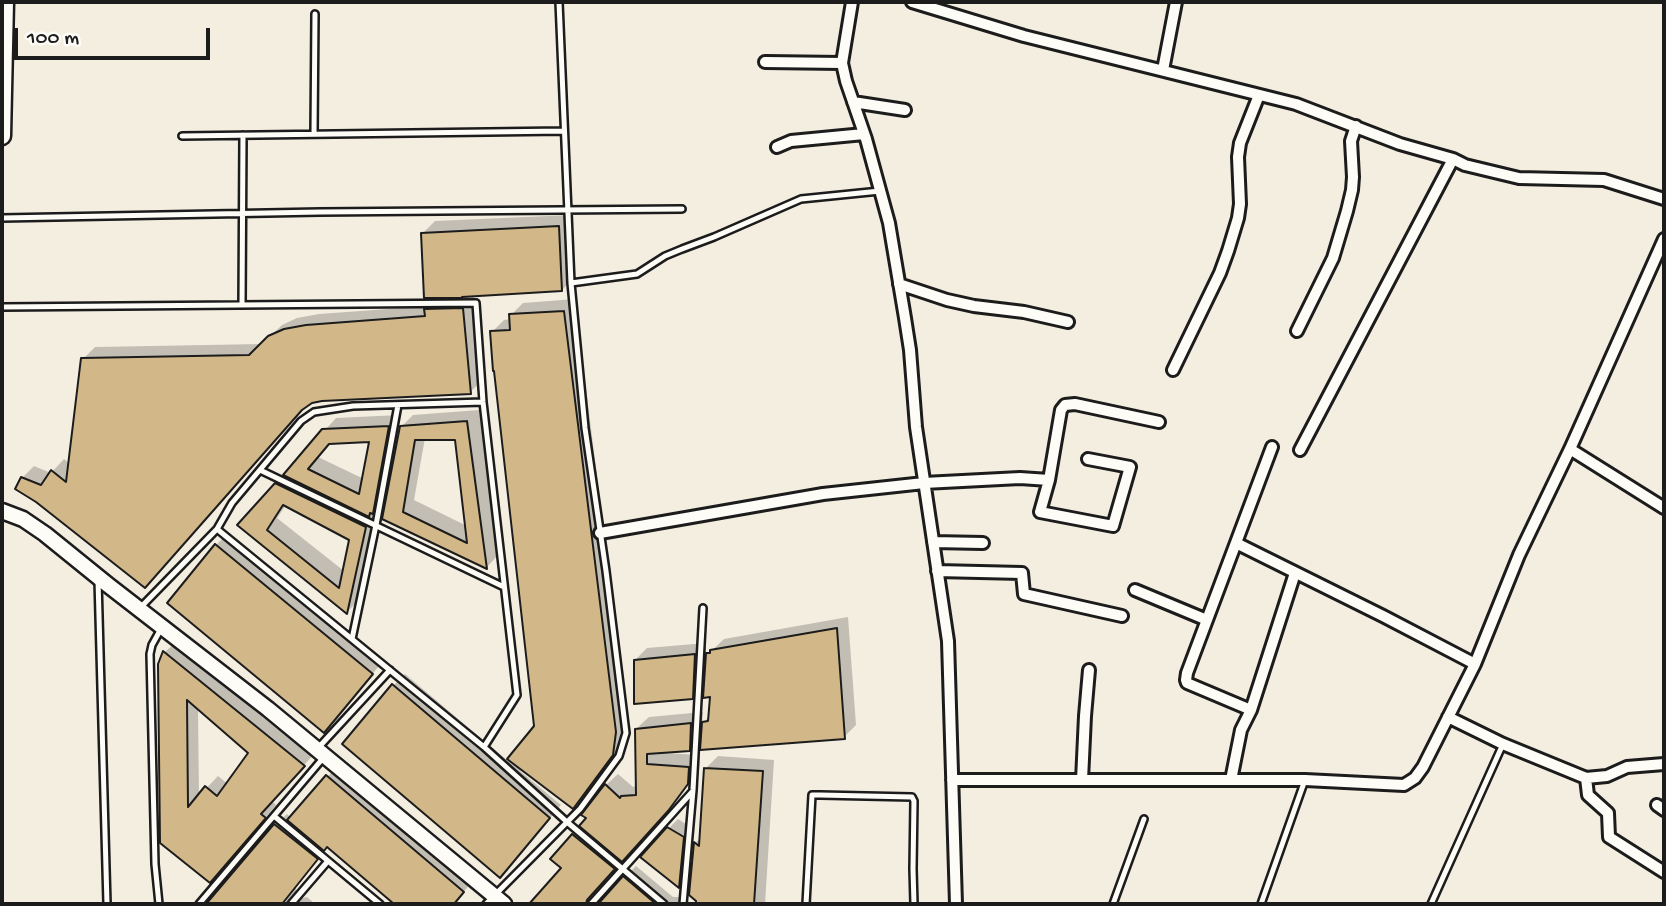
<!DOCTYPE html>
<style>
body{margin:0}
#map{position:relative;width:1666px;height:906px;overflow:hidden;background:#f4eee1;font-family:"Gochi Hand",sans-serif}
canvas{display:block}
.frame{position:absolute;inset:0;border:4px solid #1c1c1c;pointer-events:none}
.scale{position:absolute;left:14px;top:28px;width:196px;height:32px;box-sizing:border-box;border:4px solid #1c1c1c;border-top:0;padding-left:9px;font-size:21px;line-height:24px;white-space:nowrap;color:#1c1c1c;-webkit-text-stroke:5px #fdfcf7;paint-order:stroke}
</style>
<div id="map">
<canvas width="1666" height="906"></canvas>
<div class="frame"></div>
<div class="scale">100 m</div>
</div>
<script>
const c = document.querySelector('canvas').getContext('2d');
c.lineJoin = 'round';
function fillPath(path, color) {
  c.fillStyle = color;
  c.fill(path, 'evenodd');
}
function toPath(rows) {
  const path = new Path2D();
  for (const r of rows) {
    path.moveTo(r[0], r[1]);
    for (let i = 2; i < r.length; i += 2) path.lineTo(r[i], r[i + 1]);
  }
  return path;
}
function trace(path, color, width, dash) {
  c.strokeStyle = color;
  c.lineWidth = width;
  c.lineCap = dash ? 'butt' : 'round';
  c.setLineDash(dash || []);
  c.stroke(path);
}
fillPath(toPath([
 [571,215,574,278,562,290,474,294,482,381,470,392,322,399,311,402,37,501,22,478,34,466,51,473,64,459,70,464,83,359,95,347,262,344,282,325,297,318,319,314,430,306,439,296,423,233,435,221],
 [575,299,627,719,625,741,585,795,573,806,522,768,520,771,561,805,512,864,393,686,405,674,508,761,536,727,492,332,504,320,511,319,511,315,523,303],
 [479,410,498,555,487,567,384,518,401,427,413,415],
 [425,438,457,438,467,526,414,500],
 [400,415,384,500,372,512,377,515,359,600,347,612,240,525,336,418],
 [371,440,364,479,318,457,330,443],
 [286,505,351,540,344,571,277,518],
 [228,533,383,661,336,719,324,730,169,603,216,545],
 [848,617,856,725,844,737,703,735,689,749,664,751,664,753,700,755,699,770,680,797,598,887,597,892,600,897,605,898,636,866,673,897,679,897,688,904,537,904,533,901,563,868,553,858,583,826,606,785,618,774,633,787,637,785,636,729,649,717,703,712,702,724,711,715,712,695,706,683,692,697,635,660,647,648,706,643,706,656,724,639],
 [177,641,315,753,272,801,276,805,222,869,161,842,159,664,165,652],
 [198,708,251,752,228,784,218,776,199,796],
 [718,756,774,760,765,904,697,904,700,862,695,843,702,837,706,768],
 [339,764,474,879,454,904,397,904,328,846,296,887,297,895,303,898,307,897,315,904,205,904,275,825,287,814,291,818],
 [678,819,692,828,687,877,679,885,669,828]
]), '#0003');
const building = toPath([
 [559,226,562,291,462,297,462,298,424,298,421,233,559,226],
 [463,308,471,394,322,401,312,403,302,410,145,588,36,502,15,489,21,477,41,485,51,470,66,482,81,358,249,355,268,336,284,329,306,325,425,316,424,309,463,308],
 [564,311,616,732,613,755,573,809,507,759,534,726,494,371,493,371,490,331,510,330,509,314,564,311],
 [467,421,487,569,382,519,400,426,467,421],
 [415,440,455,440,467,543,403,512,415,440],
 [389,426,373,514,370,513,369,517,283,475,322,429,389,426],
 [369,442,359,494,308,469,329,444,369,442],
 [275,483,366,527,347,614,237,525,275,483],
 [283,505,349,540,339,588,267,530,283,505],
 [215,544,373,674,324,733,167,603,215,544],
 [837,628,845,739,700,750,702,722,708,721,710,697,703,698,706,653,710,653,710,650,837,628],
 [163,651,305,766,261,814,266,818,210,883,160,843,158,664,163,651],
 [187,700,248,753,217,796,205,786,188,807,187,700],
 [695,654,693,699,634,704,634,660,695,654],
 [392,684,550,818,500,878,342,744,392,684],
 [691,723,690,751,647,754,647,764,689,767,688,784,668,811,622,862,579,826,586,818,581,815,605,784,620,798,621,796,636,795,635,729,691,723],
 [704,768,763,771,754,904,696,904,696,901,689,895,694,842,699,846,704,768],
 [326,775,464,892,454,904,394,904,327,847,324,851,287,820,326,775],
 [274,824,318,859,282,904,206,904,274,824],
 [667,827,684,837,679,888,640,857,667,827],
 [572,834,615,869,587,900,586,904,529,904,561,868,550,859,572,834],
 [623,876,656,904,598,904,623,876]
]);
fillPath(building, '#d2b888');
trace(building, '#1c1c1c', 2);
const service = toPath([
 [314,134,315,14],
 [182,136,564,131],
 [2,218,320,212,682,209],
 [571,283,637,274,665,256,682,249,714,237,801,199,880,191],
 [242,305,243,135],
 [2,307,476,303,483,402,517,695,484,747],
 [260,470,504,587],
 [217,529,484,747,567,822,664,904],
 [98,580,107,904],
 [141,607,217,529,232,503,301,421,314,412,353,406,483,402],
 [352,639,376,525,398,405],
 [319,747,390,670],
 [274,816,380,904],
 [159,904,155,864,150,654,152,645,162,627],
 [199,904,324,757],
 [291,904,328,861],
 [486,904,580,809,619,756,626,733,606,571,585,428,571,283,559,2],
 [591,904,692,792],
 [683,904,693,790,703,608],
 [806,904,812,795,820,795,912,797,914,801,913,869,914,904],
 [1113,904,1144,819],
 [1261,904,1305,780],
 [1431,904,1503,744]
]);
const minor = toPath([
 [852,2,842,63,846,81,866,139,889,223,905,318,910,350,916,427,948,641,956,904],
 [912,2,1024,36,1296,104,1400,144,1453,159,1465,165,1519,178,1604,180,1664,199],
 [765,62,842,63],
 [1163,70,1176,2],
 [853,102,905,110],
 [777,147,791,141,864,134],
 [899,284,947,300,974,306,1024,312,1068,322],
 [1297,331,1333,258,1347,211,1352,190,1353,177,1351,141,1356,126],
 [1173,370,1220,273,1228,251,1238,218,1240,204,1238,157,1240,143,1259,95],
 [1570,449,1664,508],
 [1300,450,1453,159],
 [1088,459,1130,467,1113,526,1040,512,1049,480,1061,410,1065,405,1075,404,1159,422],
 [600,533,823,494,924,483,1020,478,1049,480],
 [933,542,983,543],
 [1236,543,1383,616,1475,664],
 [937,571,1022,573,1024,594,1122,616],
 [1135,590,1207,620],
 [1251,710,1187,683,1186,680,1187,673,1272,447],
 [1448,717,1503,744,1586,778,1607,776,1627,767,1664,764],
 [1586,778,1588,795,1608,813,1609,837,1664,872],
 [952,780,1305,780,1404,785,1415,778,1423,767,1475,664,1519,555,1570,449,1664,239],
 [1082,780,1085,716,1089,670],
 [1231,780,1241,730,1251,710,1295,573],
 [1657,805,1664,810]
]);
const tertiary = toPath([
 [2,511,23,519,45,534,108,585,268,709,504,904]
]);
const secondary = toPath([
 [2,136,5,2]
]);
trace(service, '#1c1c1c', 10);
trace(minor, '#1c1c1c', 16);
trace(tertiary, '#1c1c1c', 19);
trace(secondary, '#1c1c1c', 21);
trace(service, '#fdfcf7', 5);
trace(minor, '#fdfcf7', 10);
trace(tertiary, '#fdfcf7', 14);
trace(secondary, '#fdfcf7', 16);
</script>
